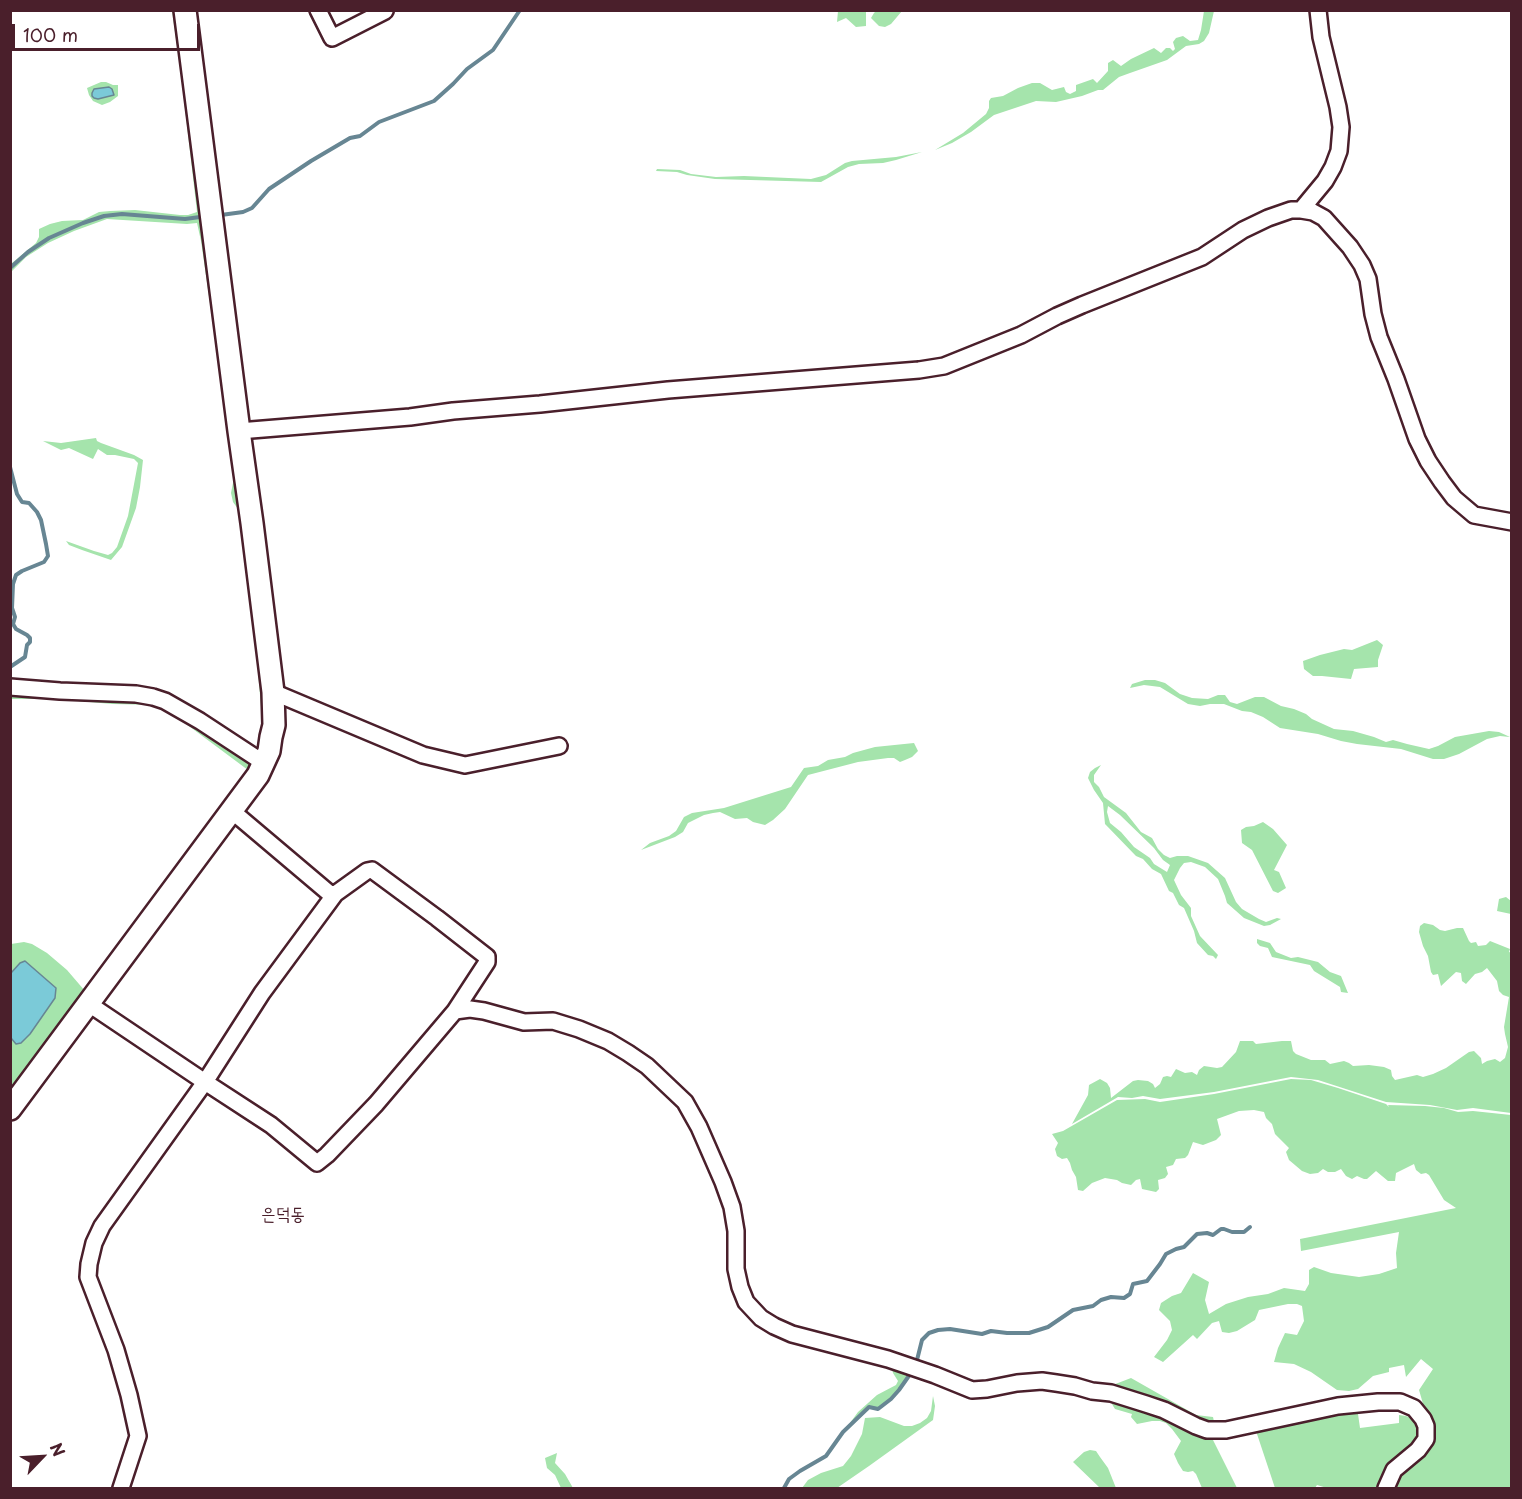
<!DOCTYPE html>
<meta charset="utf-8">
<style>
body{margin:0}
#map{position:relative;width:1522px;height:1499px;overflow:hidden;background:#fff;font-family:"Playpen Sans",sans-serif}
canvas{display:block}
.frame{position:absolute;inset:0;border:12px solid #4a1f2b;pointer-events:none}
.north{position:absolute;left:12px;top:1427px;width:60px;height:60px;-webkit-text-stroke:4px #fff;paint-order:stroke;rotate:65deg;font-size:16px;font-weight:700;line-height:24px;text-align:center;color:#4a1f2b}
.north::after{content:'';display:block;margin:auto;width:21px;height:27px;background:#4a1f2b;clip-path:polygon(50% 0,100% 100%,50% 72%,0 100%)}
.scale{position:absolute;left:12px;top:24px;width:188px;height:27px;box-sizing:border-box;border:3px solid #4a1f2b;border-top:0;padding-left:8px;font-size:18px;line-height:21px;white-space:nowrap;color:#4a1f2b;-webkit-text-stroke:4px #fff;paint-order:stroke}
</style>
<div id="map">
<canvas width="1522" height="1499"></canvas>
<div class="frame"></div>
<div class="north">N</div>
<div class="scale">100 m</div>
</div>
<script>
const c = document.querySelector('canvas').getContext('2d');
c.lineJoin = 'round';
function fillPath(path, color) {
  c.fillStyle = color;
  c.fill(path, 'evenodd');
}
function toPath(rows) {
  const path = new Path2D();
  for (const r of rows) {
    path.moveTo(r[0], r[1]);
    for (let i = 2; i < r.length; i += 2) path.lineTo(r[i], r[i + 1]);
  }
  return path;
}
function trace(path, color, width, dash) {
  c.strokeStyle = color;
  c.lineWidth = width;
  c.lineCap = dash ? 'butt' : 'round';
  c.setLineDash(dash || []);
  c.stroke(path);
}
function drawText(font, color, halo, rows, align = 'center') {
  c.font = font + ' "Playpen Sans","Poor Story",sans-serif';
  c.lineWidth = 4.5;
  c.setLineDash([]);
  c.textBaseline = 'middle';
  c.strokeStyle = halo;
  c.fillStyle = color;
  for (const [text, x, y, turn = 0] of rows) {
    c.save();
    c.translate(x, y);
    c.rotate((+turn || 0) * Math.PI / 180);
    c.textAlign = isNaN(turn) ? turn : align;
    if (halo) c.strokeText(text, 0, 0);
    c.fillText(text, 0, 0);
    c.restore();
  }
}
fillPath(toPath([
 [172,11,179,11,267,711,260,744,262,718,254,626,241,522,238,509,233,502,231,493,234,478,228,429,201,241,197,223,187,224,107,219,74,231,48,243,26,257,11,272,11,265,12,263,36,243,39,237,39,229,50,224,62,221,83,220,99,212,110,211,135,210,180,215,188,215,197,212,181,74],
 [838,11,866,11,866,26,856,27,846,18,837,22],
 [876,11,876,10,902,11,891,24,885,27,879,26,871,18,874,13],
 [1204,11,1214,11,1209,33,1204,41,1199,44,1186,46,1167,60,1130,73,1119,77,1103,90,1098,90,1082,96,1056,102,1036,101,994,115,971,132,952,143,935,150,963,133,986,114,989,108,989,101,991,98,1003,96,1018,88,1032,83,1040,83,1052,90,1064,87,1066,92,1070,94,1076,91,1076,85,1093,79,1097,83,1108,71,1108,63,1113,60,1121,66,1131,59,1154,48,1161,53,1166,48,1170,48,1173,51,1175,49,1173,42,1176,38,1183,36,1190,41,1198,40,1201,30],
 [101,82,106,82,113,85,118,85,118,96,110,102,102,105,93,101,89,95,87,88],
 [922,152,896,160,883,163,859,164,848,167,821,182,715,179,687,175,677,172,656,171,657,169,680,170,691,174,716,177,744,176,811,179,826,175,845,163,852,161,896,157],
 [96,438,97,441,101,443,134,455,143,460,140,487,136,508,122,547,111,560,82,550,69,545,66,541,94,551,108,555,112,553,117,547,128,516,138,463,134,459,115,455,107,455,98,449,93,459,69,448,61,450,43,441,61,443],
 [1377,640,1383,645,1378,660,1378,667,1354,669,1351,679,1322,676,1313,676,1304,669,1303,661,1320,655,1344,649,1352,650],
 [1145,680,1155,680,1165,683,1180,694,1192,698,1208,699,1218,695,1225,695,1230,702,1237,704,1255,697,1264,697,1281,706,1294,709,1306,714,1312,719,1334,729,1353,731,1374,737,1386,742,1393,740,1407,744,1429,749,1438,746,1455,737,1489,731,1499,732,1510,737,1500,736,1487,739,1459,754,1444,759,1433,759,1401,749,1357,744,1341,741,1318,734,1280,728,1263,717,1251,712,1242,711,1224,704,1210,704,1200,706,1188,704,1160,687,1144,685,1130,688,1132,684],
 [10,693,156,701,257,769,154,907,147,905,165,885,242,782,248,770,170,712,156,705,112,704,55,699,11,699],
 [914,743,918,751,912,757,905,760,900,762,894,758,888,758,858,762,808,775,785,809,773,820,765,825,753,822,747,818,735,819,720,812,713,813,704,815,688,823,683,832,675,837,641,850,650,843,669,836,676,831,684,817,692,813,724,808,791,787,804,768,818,766,828,760,845,757,853,753,875,747],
 [1101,765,1094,775,1094,782,1099,787,1104,797,1126,813,1141,832,1152,838,1158,849,1164,855,1170,858,1177,856,1188,856,1208,863,1225,878,1236,902,1242,909,1259,919,1266,922,1277,918,1281,919,1270,925,1264,926,1244,918,1227,903,1225,896,1218,879,1205,867,1191,862,1184,863,1180,868,1174,880,1181,895,1191,908,1191,916,1200,936,1218,955,1216,959,1213,956,1208,955,1197,943,1194,931,1184,908,1179,905,1173,893,1169,891,1161,874,1152,869,1143,859,1136,856,1105,824,1103,803,1094,790,1088,778,1090,772,1095,768],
 [1108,806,1120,815,1154,848,1163,860,1170,865,1167,872,1154,864,1150,858,1134,847,1121,832,1110,823,1107,812],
 [1263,822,1273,829,1287,845,1274,870,1279,872,1286,888,1278,893,1273,891,1252,850,1242,843,1241,830,1246,827,1254,826],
 [1506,897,1511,901,1511,914,1497,911,1499,899],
 [1424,923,1433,925,1440,930,1445,931,1457,928,1463,928,1469,941,1471,943,1476,942,1478,946,1486,945,1490,941,1510,949,1509,952,1512,953,1511,1113,1473,1108,1457,1110,1430,1105,1386,1102,1318,1080,1291,1077,1214,1092,1160,1099,1143,1096,1132,1098,1118,1097,1072,1124,1088,1095,1089,1085,1100,1079,1107,1083,1110,1088,1111,1098,1133,1081,1138,1080,1148,1081,1153,1084,1155,1088,1160,1084,1163,1077,1167,1076,1171,1077,1176,1069,1185,1073,1192,1072,1197,1075,1199,1070,1204,1066,1217,1068,1222,1067,1236,1052,1240,1041,1253,1041,1256,1044,1282,1041,1291,1041,1293,1051,1296,1054,1311,1060,1325,1060,1330,1064,1344,1061,1349,1063,1353,1066,1369,1065,1384,1067,1391,1070,1392,1076,1395,1080,1417,1075,1423,1077,1433,1074,1446,1068,1469,1052,1474,1051,1481,1058,1482,1064,1487,1061,1495,1059,1500,1062,1505,1058,1508,1047,1505,1034,1504,1027,1509,997,1503,995,1499,991,1497,981,1487,968,1482,972,1475,974,1466,984,1462,981,1461,973,1456,972,1441,986,1438,974,1433,975,1431,972,1428,956,1423,946,1419,932,1420,926],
 [1257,939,1270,943,1276,952,1291,958,1298,957,1318,962,1330,972,1341,976,1348,993,1341,992,1340,987,1314,971,1310,965,1272,957,1268,948,1260,946,1257,943],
 [24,942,32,944,47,953,67,970,85,991,11,1100,11,1038,17,1044,55,998,56,988,25,961,20,963,11,973,11,944],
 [1291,1079,1311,1080,1338,1088,1386,1104,1389,1107,1388,1105,1425,1106,1444,1108,1458,1112,1473,1111,1511,1115,1512,1231,1510,1232,1512,1232,1511,1488,1393,1488,1401,1474,1431,1444,1426,1414,1419,1390,1433,1369,1421,1359,1406,1377,1404,1365,1389,1368,1389,1372,1373,1376,1358,1389,1349,1391,1337,1390,1311,1372,1294,1364,1274,1362,1278,1348,1285,1333,1297,1335,1304,1321,1302,1306,1297,1304,1288,1304,1259,1310,1255,1320,1237,1331,1229,1333,1222,1332,1219,1321,1212,1323,1197,1339,1193,1335,1163,1362,1154,1357,1167,1340,1172,1330,1170,1321,1159,1310,1161,1303,1172,1296,1181,1293,1193,1273,1209,1282,1205,1300,1209,1314,1226,1304,1248,1297,1268,1294,1284,1288,1305,1291,1309,1284,1309,1270,1314,1267,1331,1273,1359,1277,1379,1274,1397,1268,1396,1253,1399,1232,1301,1251,1300,1239,1456,1208,1444,1200,1429,1175,1426,1173,1421,1174,1416,1170,1414,1164,1396,1173,1395,1181,1388,1181,1376,1171,1367,1179,1364,1179,1357,1176,1352,1179,1346,1176,1341,1169,1335,1172,1328,1172,1323,1169,1318,1173,1310,1174,1302,1171,1289,1160,1286,1152,1289,1148,1275,1134,1272,1124,1266,1118,1264,1112,1254,1110,1239,1111,1217,1119,1221,1135,1216,1140,1203,1145,1193,1142,1188,1155,1185,1158,1176,1159,1173,1165,1166,1167,1168,1174,1165,1178,1158,1180,1159,1189,1156,1192,1142,1189,1140,1179,1136,1180,1131,1185,1122,1183,1117,1180,1105,1178,1092,1183,1083,1191,1078,1190,1076,1177,1072,1170,1070,1163,1067,1158,1062,1159,1057,1156,1055,1149,1058,1143,1052,1134,1063,1131,1117,1100,1145,1099,1160,1102,1214,1094],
 [893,1365,913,1370,899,1390,878,1409,869,1407,858,1418,850,1423,858,1412,877,1395,896,1385,898,1381,893,1373,892,1369],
 [1131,1378,1196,1415,1213,1417,1215,1426,1105,1388],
 [933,1396,935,1406,933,1420,869,1466,837,1488,802,1488,808,1480,821,1473,843,1466,851,1456,862,1434,865,1418,880,1417,904,1426,912,1426,920,1423,927,1418,931,1411],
 [1107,1396,1207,1432,1213,1440,1237,1488,1202,1488,1196,1474,1193,1471,1188,1472,1183,1471,1178,1463,1174,1454,1181,1441,1172,1429,1166,1423,1160,1421,1152,1421,1137,1424,1131,1417,1132,1414,1115,1409],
 [1357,1407,1360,1428,1399,1423,1399,1415,1406,1416,1416,1420,1423,1433,1381,1488,1327,1488,1317,1485,1315,1488,1275,1488,1255,1428],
 [1090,1450,1096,1451,1100,1457,1108,1468,1116,1488,1100,1488,1073,1462,1084,1452],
 [557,1453,555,1463,565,1474,573,1488,561,1488,555,1475,547,1468,545,1458]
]), '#a5e4ac');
const water = toPath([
 [109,87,112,89,114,95,98,99,94,98,92,96,92,93,94,89,109,87],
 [25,961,56,988,55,998,30,1034,21,1043,16,1044,11,1038,11,973,20,963,25,961]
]);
fillPath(water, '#7bcad8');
trace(water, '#678693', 1.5);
trace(toPath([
 [221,215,243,212,252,208,269,189,311,161,350,138,360,136,379,122,434,101,453,84,467,69,493,50,520,10],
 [10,268,28,252,49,238,83,223,104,216,122,214,185,219,200,217],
 [10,467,17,494,22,502,29,503,37,512,41,520,46,544,48,556,44,562,22,571,16,575,13,584,12,608,15,617,13,624,16,629,27,635,30,638,30,642,27,645,25,657,10,667],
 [916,1364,922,1340,929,1333,938,1330,950,1329,982,1334,991,1331,1007,1333,1029,1333,1048,1327,1073,1310,1093,1306,1101,1300,1111,1297,1124,1298,1130,1294,1133,1284,1147,1281,1160,1264,1166,1254,1176,1249,1184,1247,1197,1234,1207,1233,1213,1235,1221,1229,1224,1229,1232,1232,1244,1232,1250,1227],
 [784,1488,789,1479,800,1471,826,1456,843,1432,869,1407,878,1409,891,1399,899,1390,913,1370]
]), '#678693', 4);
const street = toPath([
 [318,10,332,38,385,11],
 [1301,210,1325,181,1333,167,1339,151,1341,127,1338,107,1321,37,1318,10],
 [239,431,410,417,453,411,540,404,668,390,919,370,944,366,1021,335,1057,316,1082,305,1202,257,1243,230,1268,218,1291,210,1301,210,1313,212,1324,218,1350,247,1362,265,1368,279,1373,314,1379,337,1396,379,1417,439,1428,461,1442,482,1454,498,1474,515,1512,522],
 [10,687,60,691,136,694,153,697,165,701,200,721,264,763],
 [273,692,423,755,465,765,559,746],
 [89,1004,205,1082,271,1125,317,1163,327,1155,376,1104,455,1011,487,962,487,957,437,918,372,870,367,871,335,894,329,893,232,811],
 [455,1011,470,1009,484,1011,524,1022,553,1021,579,1029,608,1041,628,1053,647,1066,685,1102,699,1127,723,1182,732,1207,736,1231,736,1269,740,1287,746,1302,761,1318,774,1326,792,1334,888,1359,935,1375,972,1390,987,1389,1017,1383,1042,1381,1056,1383,1075,1386,1092,1391,1111,1393,1146,1404,1164,1410,1196,1426,1207,1430,1226,1430,1338,1406,1378,1402,1400,1402,1414,1408,1423,1419,1426,1426,1426,1439,1418,1450,1394,1470,1386,1488],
 [121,1488,138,1436,129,1395,116,1350,88,1277,89,1264,94,1243,102,1226,205,1082,262,993,335,894]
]);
const secondary = toPath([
 [10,1109,258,775,269,751,271,737,274,725,273,692,252,523,239,431,185,10]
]);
trace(street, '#4a1f2b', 20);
trace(secondary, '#4a1f2b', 26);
trace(street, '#fff', 15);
trace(secondary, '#fff', 21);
drawText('18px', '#4a1f2b', '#fff', [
 ["은덕동",283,1215]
]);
</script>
